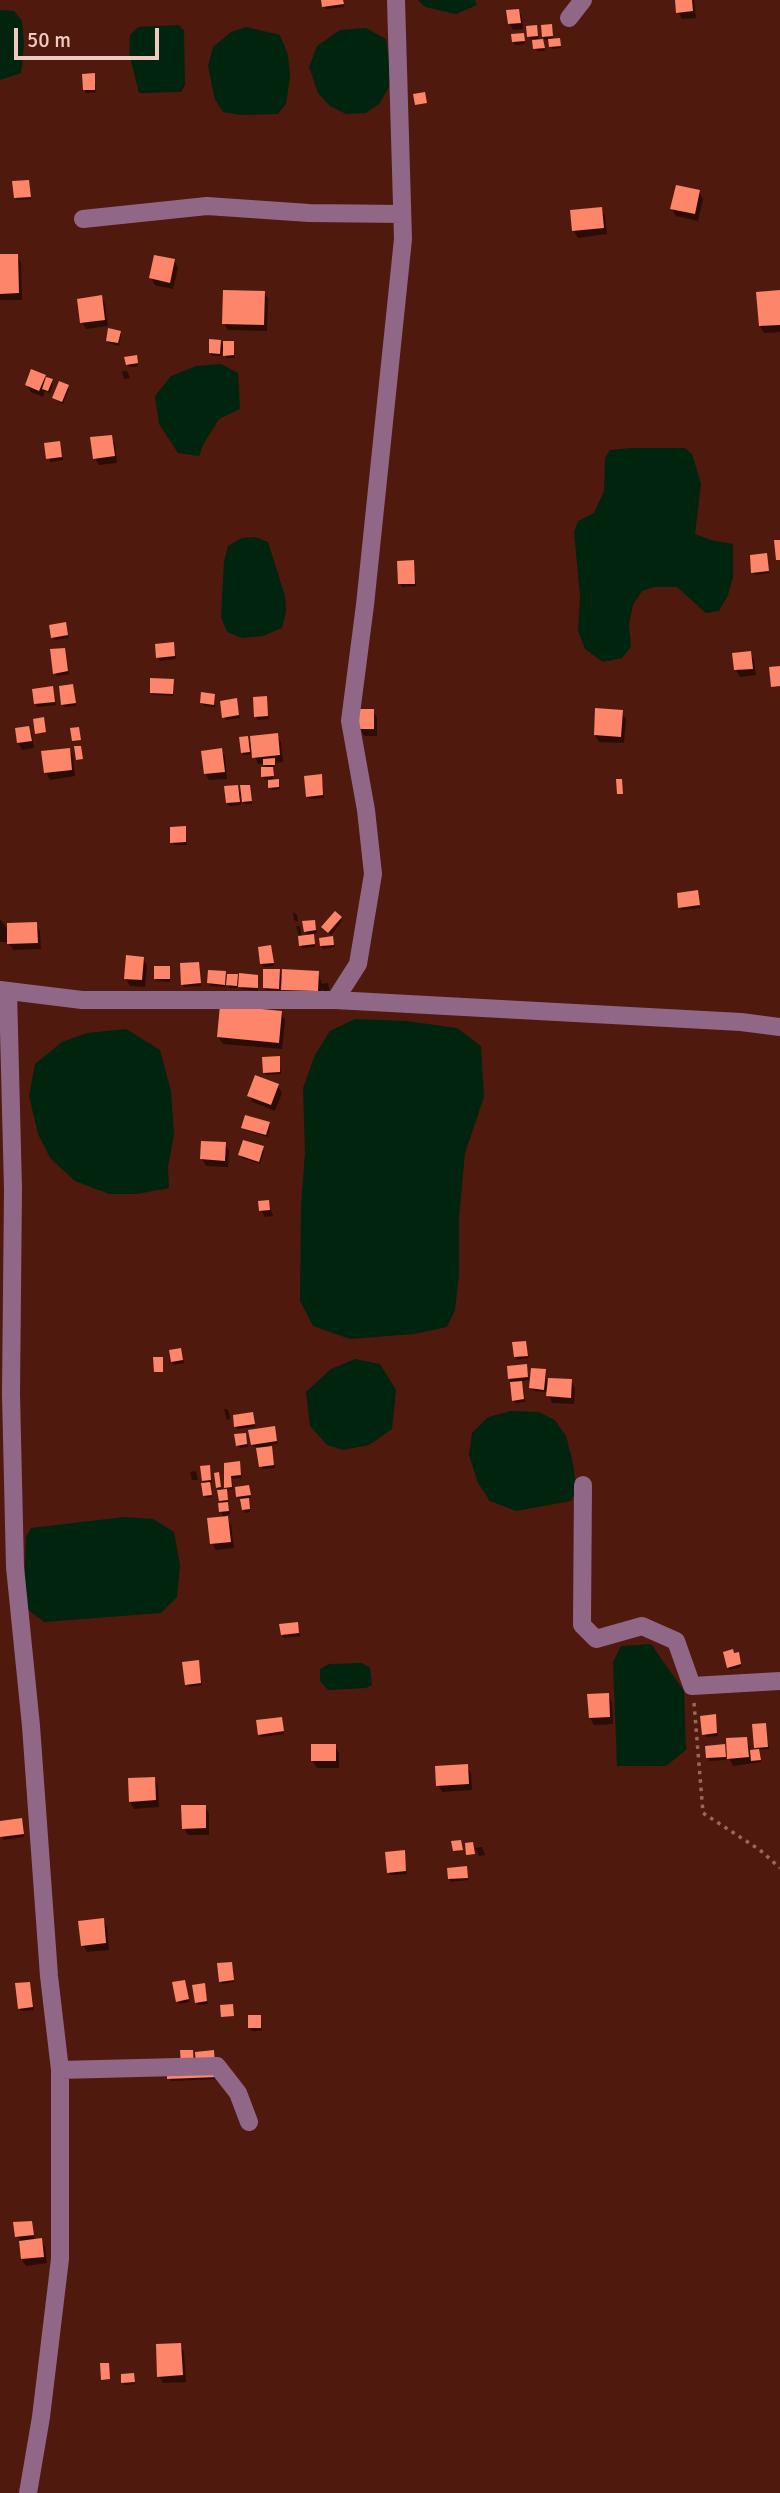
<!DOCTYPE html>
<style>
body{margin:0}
#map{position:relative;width:780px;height:2493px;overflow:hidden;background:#50190d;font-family:Signika,sans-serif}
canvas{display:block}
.scale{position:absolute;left:14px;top:28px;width:145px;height:32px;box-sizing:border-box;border:4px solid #eecac1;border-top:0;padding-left:9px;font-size:21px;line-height:24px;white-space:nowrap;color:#eecac1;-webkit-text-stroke:5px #50190d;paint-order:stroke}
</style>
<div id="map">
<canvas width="780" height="2493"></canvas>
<div class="scale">50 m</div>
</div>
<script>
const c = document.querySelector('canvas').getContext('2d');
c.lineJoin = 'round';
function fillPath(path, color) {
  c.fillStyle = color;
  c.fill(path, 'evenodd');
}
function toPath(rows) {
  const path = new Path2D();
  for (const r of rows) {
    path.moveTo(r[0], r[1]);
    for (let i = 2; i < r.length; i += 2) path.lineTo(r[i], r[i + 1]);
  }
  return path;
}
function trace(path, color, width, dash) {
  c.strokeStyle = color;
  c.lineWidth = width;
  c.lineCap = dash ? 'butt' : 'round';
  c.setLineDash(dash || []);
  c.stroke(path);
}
fillPath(toPath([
 [418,0,475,0,477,5,456,14,425,7],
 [0,10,14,11,22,21,24,44,21,73,0,80],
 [178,25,184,30,185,85,181,92,139,93,129,53,130,35,138,27],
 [246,27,280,35,288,55,290,78,286,104,278,114,241,115,223,112,215,100,208,66,213,47,231,32],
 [366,28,386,39,392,82,379,104,366,113,346,114,330,106,318,93,309,67,317,46,340,30],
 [221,364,238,373,240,409,219,419,203,445,199,456,178,453,159,424,155,396,171,376,196,366],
 [631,448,685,448,692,454,701,484,695,534,711,540,733,544,733,577,728,595,719,611,706,613,677,587,654,587,642,591,633,605,629,624,631,647,622,658,603,662,585,649,578,631,580,596,574,532,578,521,594,513,604,491,605,458,610,450],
 [255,537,268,542,285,596,286,611,282,628,263,636,242,638,227,632,221,617,224,561,228,546,242,538],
 [355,1019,406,1021,457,1028,481,1046,484,1097,465,1153,459,1218,459,1275,455,1310,447,1327,414,1334,350,1339,313,1326,300,1301,301,1205,305,1152,303,1088,315,1055,330,1031],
 [126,1029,160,1050,171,1091,174,1135,168,1167,169,1188,137,1194,109,1194,75,1181,50,1158,38,1134,29,1096,35,1064,62,1042,87,1033],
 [355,1359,380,1364,396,1390,392,1429,369,1445,343,1450,327,1445,310,1426,306,1392,331,1369],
 [511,1411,539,1412,555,1420,566,1436,572,1459,577,1489,571,1501,516,1511,490,1501,478,1483,469,1455,472,1433,488,1417],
 [124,1517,153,1519,174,1532,180,1565,177,1597,161,1613,44,1622,27,1609,24,1600,26,1537,31,1528],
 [651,1644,684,1691,686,1750,666,1766,617,1766,613,1662,621,1646],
 [362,1663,370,1668,372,1685,366,1688,328,1690,320,1681,320,1669,329,1664]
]), '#00240e');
fillPath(toPath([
 [323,0,343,0,344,7,326,9],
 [676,0,694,0,696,18,682,19,678,12],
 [518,10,522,17,523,29,513,30,509,23],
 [536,27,539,41,542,41,545,51,537,51,534,39,531,39,529,36],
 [552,29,553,40,561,43,561,48,552,49,550,39,545,40,543,37],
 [523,35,525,44,515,45,514,42],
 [94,75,96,92,86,93,85,90],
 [29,182,31,199,17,200,15,197],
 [699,192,703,199,698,221,676,216,672,209],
 [601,209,605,216,607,234,578,238,574,231],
 [0,256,17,256,21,263,22,300,0,300],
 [174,261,178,268,173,289,155,285,151,278],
 [780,291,780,332,764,333,760,326,758,293],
 [264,292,268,299,267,331,228,330,224,323],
 [101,297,105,304,108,326,86,329,82,322],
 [120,332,121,335,119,346,109,343,107,340],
 [220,341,225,349,233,343,235,358,226,358,222,350,221,356,212,356,210,353],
 [137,360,138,366,129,367,127,364],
 [122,371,127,371,130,378,124,379],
 [44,376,53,384,50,393,45,391,43,397,31,392,27,385],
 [67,386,69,389,63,404,56,400,54,397],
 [111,437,115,444,117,463,99,465,95,458],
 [59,442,63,460,50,462,46,444],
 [766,555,769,573,755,575,753,572],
 [413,562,416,586,402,587,400,584],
 [65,624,69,638,54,640,53,637],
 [156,645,174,646,176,659,159,661],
 [64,649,69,674,57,676,55,673],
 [750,653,754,660,756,675,740,677,736,670],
 [173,681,174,696,153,695,151,693],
 [72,686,76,706,65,707,63,705],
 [52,688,56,705,37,707,36,704],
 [214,695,215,707,204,706,202,703],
 [266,698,269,719,258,720,256,717],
 [237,700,240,718,225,720,224,717],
 [373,711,377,718,377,736,364,736,360,729],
 [621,712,626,719,624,743,599,742,595,735],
 [28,728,32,735,34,748,22,750,18,743,17,730],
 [277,735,281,742,283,762,276,763,276,767,271,767,274,781,278,781,280,789,272,790,269,779,265,779,263,777,267,769,264,764,258,764,254,754,244,755,242,752,247,738,253,748],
 [69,749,73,756,75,776,50,780,46,773],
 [221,750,225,757,227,779,209,780,205,773],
 [322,779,324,798,309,799,307,796],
 [250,786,252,804,245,804,240,795,241,805,229,806,227,803,237,787,243,796],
 [185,828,187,845,174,845,172,842],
 [697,892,700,908,682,910,680,907],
 [293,912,297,915,298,922,294,920],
 [341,918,342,921,331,935,325,930],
 [0,919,9,931,36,924,40,931,41,949,13,950,8,942,0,942],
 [314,921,317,933,312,934,315,947,302,948,296,926,300,926,302,937,308,936,306,931],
 [332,938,335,947,323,949,321,946],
 [270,947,274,966,264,967,262,964],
 [142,958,147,965,145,987,130,986,126,979],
 [198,964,201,986,184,987,183,984],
 [169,968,170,982,157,981,156,979],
 [279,971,283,979,318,972,322,984,328,983,330,993,324,993,322,988,321,998,287,996,280,985,280,991,266,990,265,988],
 [225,973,229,979,237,976,240,982,257,977,258,991,242,989,238,983,237,988,230,988,226,981,226,987,211,986,209,983],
 [281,1013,285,1020,282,1049,223,1044,218,1037],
 [279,1058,281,1074,266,1075,264,1072],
 [278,1086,282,1093,275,1111,253,1102,249,1095],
 [269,1123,270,1126,268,1137,245,1130,243,1128],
 [225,1144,229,1151,228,1167,206,1166,202,1159],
 [262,1148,264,1151,260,1164,242,1158,240,1155],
 [268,1202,273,1216,265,1217,261,1210],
 [525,1343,529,1358,517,1360,515,1357],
 [180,1350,184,1363,174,1365,172,1362],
 [527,1369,529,1380,520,1381,523,1386,525,1402,515,1403,510,1379],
 [545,1370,546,1379,571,1381,575,1388,574,1404,552,1403,548,1392,533,1391,531,1388],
 [224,1409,227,1409,229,1412,230,1419,227,1420,226,1417],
 [252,1414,255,1427,237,1429,236,1426],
 [274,1428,278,1444,269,1445,272,1451,275,1468,262,1469,258,1447,254,1447,252,1444],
 [245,1435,248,1447,239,1448,238,1445],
 [226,1465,240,1466,242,1478,232,1479,233,1489,227,1490,226,1487],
 [209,1467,212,1483,209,1483,212,1497,206,1498,203,1480],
 [196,1471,198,1480,192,1480,190,1472],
 [218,1474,222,1491,227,1494,230,1514,225,1515,231,1525,234,1548,216,1550,212,1543,224,1518,221,1512,220,1505,222,1504,217,1487],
 [248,1487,251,1498,247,1499,250,1512,245,1513,242,1499,238,1497],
 [297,1624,300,1636,284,1638,283,1635],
 [734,1655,740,1657,741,1667,730,1670,728,1667],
 [199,1664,202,1685,189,1687,187,1684],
 [608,1695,612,1702,613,1724,594,1725,590,1718],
 [715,1716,718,1736,706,1737,704,1734],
 [282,1721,284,1734,261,1737,259,1734],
 [765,1725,769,1749,758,1750,760,1754,761,1762,733,1766,726,1752,726,1760,709,1761,707,1747,724,1746,729,1755,746,1738,751,1752,758,1751,756,1747],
 [313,1746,335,1746,339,1753,339,1768,317,1768,313,1761],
 [467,1766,471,1773,472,1790,442,1792,438,1785],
 [154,1779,158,1786,159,1807,134,1809,130,1802],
 [205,1807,209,1814,209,1835,188,1835,184,1828],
 [0,1823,23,1823,24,1837,3,1840],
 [482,1847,485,1855,479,1856,475,1848],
 [404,1852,407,1874,390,1875,389,1872],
 [466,1868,468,1880,451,1882,449,1879],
 [103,1920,107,1927,109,1950,87,1952,83,1945],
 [232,1966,234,1982,222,1984,221,1981],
 [30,1984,34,2010,21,2011,19,2008],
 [186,1984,189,2002,179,2004,177,2001],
 [204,1985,208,2004,198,2005,196,2002],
 [260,2017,262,2031,251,2031,250,2028],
 [192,2052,198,2061,213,2052,217,2079,171,2081,169,2078],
 [31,2222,35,2241,41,2240,45,2247,47,2263,26,2266,22,2259,20,2239,17,2236],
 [180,2345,184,2352,186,2382,163,2383,159,2376],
 [133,2375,135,2384,124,2385,123,2382]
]), '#0007');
fillPath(toPath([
 [321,0,343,0,344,4,322,7],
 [675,0,692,0,693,11,676,13],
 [519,9,521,23,508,24,506,10],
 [552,24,553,36,542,37,541,25],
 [537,25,538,36,527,37,526,26],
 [524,33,525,41,512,42,511,34],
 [560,38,561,46,549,47,548,39],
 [543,39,545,48,533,49,532,40],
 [95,73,95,90,83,90,82,74],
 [425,92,427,103,415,105,413,94],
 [29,180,31,197,14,198,12,181],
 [676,185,700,190,695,214,670,209],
 [602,207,604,228,572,231,570,210],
 [0,254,18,254,19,293,0,294],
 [154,255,175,259,170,283,149,278],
 [223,290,265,291,264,325,222,324],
 [780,290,780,325,759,326,756,292],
 [102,295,105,320,80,323,77,299],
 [108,328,121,331,118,343,106,341],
 [209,339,221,340,220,354,209,353],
 [223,341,234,341,234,355,223,356],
 [137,355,138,363,126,365,124,357],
 [31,369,46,375,39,391,25,385],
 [46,377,53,379,48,391,42,389],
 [59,381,69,385,62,402,52,398],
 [112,435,115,456,93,459,90,437],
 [60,441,62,457,46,459,44,443],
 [774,540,780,540,780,560,776,560],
 [767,553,769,571,751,573,750,555],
 [414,560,415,584,398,584,397,561],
 [66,622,68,635,51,638,49,625],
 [174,642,175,656,156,658,155,644],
 [65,648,68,671,53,674,50,649],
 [751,651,753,669,734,670,732,653],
 [780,666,780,686,771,687,769,667],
 [150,678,174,679,173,694,150,693],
 [73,684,76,703,61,705,59,686],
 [53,686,55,702,34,704,32,689],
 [201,692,215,694,214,705,200,703],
 [267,696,268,716,254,717,253,697],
 [237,698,239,715,222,718,220,701],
 [595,708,623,710,621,737,594,735],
 [358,709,374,709,374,729,358,729],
 [44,717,46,732,35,734,33,719],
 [29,726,32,741,17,743,15,728],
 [79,727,81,740,72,741,70,728],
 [278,733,280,755,252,758,250,736],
 [248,736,250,752,241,753,239,737],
 [74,746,81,746,83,759,76,760],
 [70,748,72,770,44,773,41,751],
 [222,748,225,772,204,774,201,751],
 [275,758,275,765,263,765,263,759],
 [261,767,273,767,274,776,261,777],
 [322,774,323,795,306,797,304,776],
 [279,779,279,787,268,788,268,780],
 [616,779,622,779,623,794,617,794],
 [238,785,240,802,226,803,224,786],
 [240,785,250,785,252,801,242,802],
 [186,826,186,842,170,843,170,827],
 [698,890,700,905,678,908,677,893],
 [335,911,342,917,328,933,321,927],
 [315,920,316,930,304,932,302,921],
 [37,922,38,943,7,944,7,923],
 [314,934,315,944,299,946,298,936],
 [333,936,334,945,320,946,319,938],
 [271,945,274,963,260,964,258,947],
 [126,955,144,957,142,980,124,979],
 [199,962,201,983,181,985,180,963],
 [154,966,170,966,170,979,154,979],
 [263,969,280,969,279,989,263,988],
 [282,969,319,971,318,991,281,990],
 [208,970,226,971,225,985,207,983],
 [239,973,258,975,258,988,238,987],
 [227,974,238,974,237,986,226,985],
 [220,1005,282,1011,279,1043,217,1037],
 [280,1056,280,1072,263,1073,262,1057],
 [255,1075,279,1084,271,1105,247,1096],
 [245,1115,270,1122,266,1135,241,1128],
 [243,1140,264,1146,259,1162,238,1155],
 [201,1141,226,1142,225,1161,200,1159],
 [269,1200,270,1210,259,1211,258,1201],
 [526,1341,528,1356,514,1357,512,1342],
 [181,1348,183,1360,171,1362,169,1350],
 [153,1357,163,1357,163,1372,154,1372],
 [527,1364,528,1377,508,1379,507,1366],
 [531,1368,546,1369,544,1390,529,1388],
 [548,1378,572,1379,571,1398,546,1396],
 [522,1381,524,1399,512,1401,510,1382],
 [253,1412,255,1424,234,1427,233,1415],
 [275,1426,277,1441,251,1445,248,1430],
 [246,1433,247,1444,236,1446,234,1434],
 [272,1446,274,1465,259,1467,256,1448],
 [240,1461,241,1475,231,1476,232,1487,224,1488,224,1463],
 [210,1465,211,1480,202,1481,200,1466],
 [219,1472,221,1487,216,1488,214,1473],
 [210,1482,212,1495,203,1496,201,1483],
 [249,1485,251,1495,236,1497,235,1487],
 [227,1489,228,1500,219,1501,217,1490],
 [249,1498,250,1509,242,1510,240,1499],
 [228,1502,229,1511,219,1512,218,1503],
 [228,1516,231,1542,210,1544,207,1518],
 [298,1622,299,1633,281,1635,279,1624],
 [733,1649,734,1653,739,1652,741,1664,727,1668,723,1652],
 [199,1660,201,1683,185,1685,182,1662],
 [609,1693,610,1717,589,1718,587,1694],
 [716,1714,717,1733,702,1735,700,1716],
 [282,1717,284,1731,258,1735,256,1720],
 [766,1723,768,1747,754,1748,752,1724],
 [747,1737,749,1757,727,1759,726,1738],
 [311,1744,336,1744,336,1761,311,1761],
 [725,1744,726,1757,706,1758,705,1746],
 [759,1749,761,1760,751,1761,750,1750],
 [468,1764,469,1784,436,1786,435,1766],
 [155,1777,156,1800,129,1802,128,1778],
 [181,1805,206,1805,206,1828,182,1829],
 [22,1818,24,1834,0,1837,0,1821],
 [461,1840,463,1850,453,1851,451,1841],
 [473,1842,475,1854,466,1855,465,1843],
 [405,1850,406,1871,387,1873,385,1852],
 [467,1866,468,1878,448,1879,447,1868],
 [104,1918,106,1943,81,1946,78,1921],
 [232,1962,234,1980,219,1982,217,1963],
 [185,1980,189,1999,176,2002,172,1982],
 [30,1982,33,2007,18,2009,15,1983],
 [205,1983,207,2001,195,2003,192,1985],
 [233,2004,234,2016,221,2017,220,2005],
 [248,2015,261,2015,261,2028,248,2028],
 [180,2050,193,2050,194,2065,181,2066],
 [214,2050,215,2065,196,2066,195,2052],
 [216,2068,217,2077,167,2079,167,2069],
 [32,2221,34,2235,15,2237,13,2222],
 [42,2238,44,2257,21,2259,19,2241],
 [181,2343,183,2375,157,2377,156,2344],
 [100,2363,109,2363,110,2379,101,2380],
 [134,2373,135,2382,121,2383,121,2374]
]), '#fd8569');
trace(toPath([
 [694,1703,703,1813,760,1850,780,1868]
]), '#97695e', 3.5, [3.5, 5]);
trace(toPath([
 [569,18,583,0],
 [83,219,207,206,309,213,402,214],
 [0,990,82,1000,335,1000,741,1022,780,1027],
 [8,991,13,1189,11,1394,15,1567,31,1726,49,1976,60,2070,60,2259,41,2417,28,2493],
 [335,1000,358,964,373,874,366,810,350,721,365,605,403,239,396,0],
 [583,1485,582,1625,596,1639,642,1626,676,1641,692,1686,780,1681],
 [60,2070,217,2066,238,2093,249,2122]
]), '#906787', 18);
</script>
